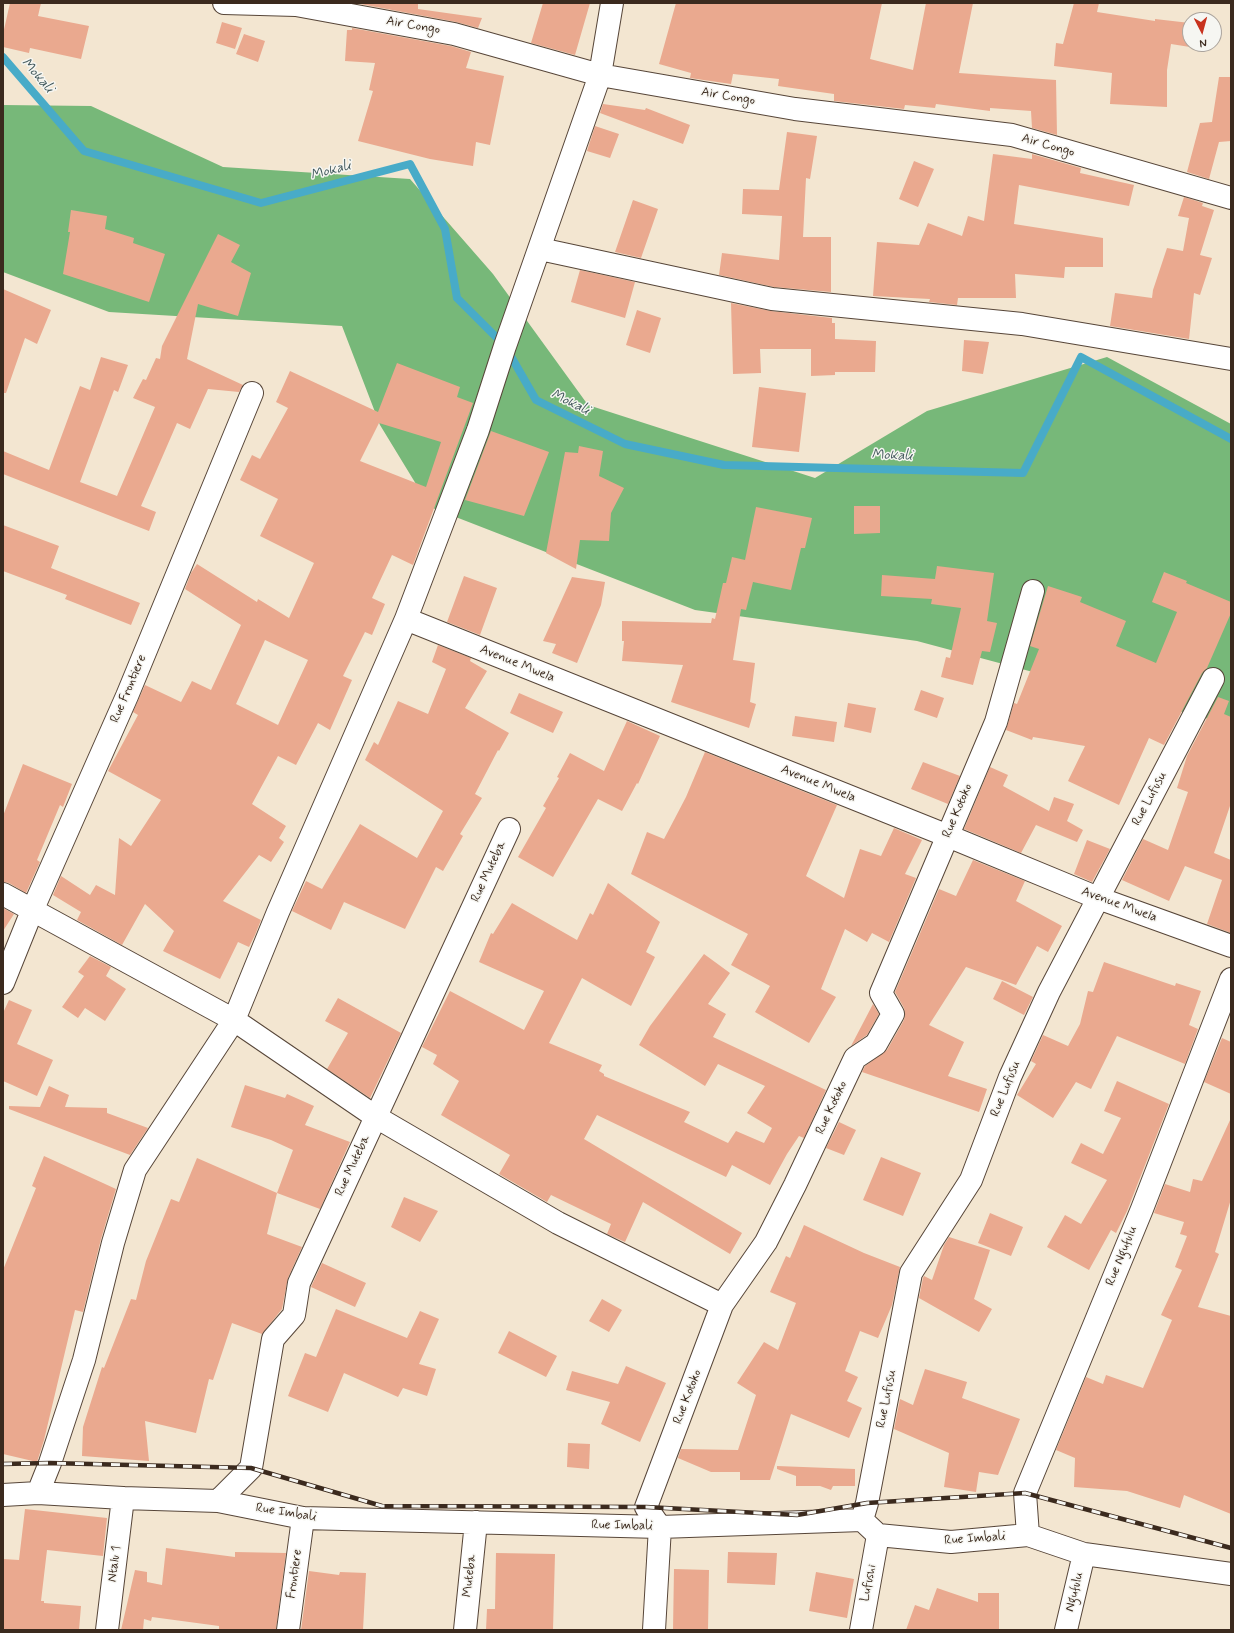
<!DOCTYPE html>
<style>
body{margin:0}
#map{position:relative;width:1234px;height:1633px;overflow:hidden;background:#f3e6d1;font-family:Mynerve,sans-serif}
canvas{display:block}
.frame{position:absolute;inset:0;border:4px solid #3b2a1e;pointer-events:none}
.north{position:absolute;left:1182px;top:12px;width:40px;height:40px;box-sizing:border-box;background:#f6f6f2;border:1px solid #aba49d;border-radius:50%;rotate:174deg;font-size:11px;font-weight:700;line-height:16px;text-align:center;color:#3b2a1e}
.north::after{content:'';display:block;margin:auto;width:14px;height:18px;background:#c8321e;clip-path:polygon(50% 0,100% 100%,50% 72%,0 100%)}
</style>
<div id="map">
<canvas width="1234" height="1633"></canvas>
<div class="frame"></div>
<div class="north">N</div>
</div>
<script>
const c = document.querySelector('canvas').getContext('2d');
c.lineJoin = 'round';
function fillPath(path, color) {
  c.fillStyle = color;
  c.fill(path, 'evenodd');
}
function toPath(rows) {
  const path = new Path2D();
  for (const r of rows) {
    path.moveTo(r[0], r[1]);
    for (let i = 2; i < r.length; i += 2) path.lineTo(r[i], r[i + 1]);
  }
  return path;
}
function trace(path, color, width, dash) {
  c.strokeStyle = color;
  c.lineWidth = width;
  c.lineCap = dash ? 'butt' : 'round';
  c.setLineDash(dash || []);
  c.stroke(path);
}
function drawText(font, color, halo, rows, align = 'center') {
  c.font = font + ' Mynerve,sans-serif';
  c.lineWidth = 3;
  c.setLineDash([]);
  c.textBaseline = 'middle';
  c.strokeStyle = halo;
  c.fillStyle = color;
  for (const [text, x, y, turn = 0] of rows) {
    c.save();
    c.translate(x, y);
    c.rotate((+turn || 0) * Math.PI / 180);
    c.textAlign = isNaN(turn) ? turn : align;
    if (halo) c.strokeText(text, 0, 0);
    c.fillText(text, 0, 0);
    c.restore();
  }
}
fillPath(toPath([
 [3,105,91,106,223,167,410,179,493,274,588,405,815,478,927,411,1107,357,1231,424,1231,725,917,641,695,610,430,507,380,425,342,326,109,312,3,272]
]), '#77b879');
trace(toPath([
 [3,57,84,151,261,203,410,164,445,229,457,298,505,346,536,400,625,444,724,465,1023,473,1081,357,1231,439]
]), '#48abc8', 8);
fillPath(toPath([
 [10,3,41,3,38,16,89,26,81,59,30,48,29,53,3,47,3,34],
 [355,3,418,3,418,9,482,18,478,28,456,22],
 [543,3,590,3,575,55,531,43],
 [676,3,882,3,870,59,913,70,926,3,973,3,959,73,1056,80,1057,135,1032,128,1031,111,990,108,990,111,936,104,935,108,905,105,904,109,834,101,834,94,778,86,779,79,733,74,731,84,690,78,691,73,659,64],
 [1074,3,1099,3,1097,12,1155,21,1155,19,1190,23,1190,47,1171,44,1167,70,1167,107,1110,104,1112,73,1054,66,1056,43,1063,44],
 [222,22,242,28,235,49,216,43],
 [352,28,451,46,471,52,466,68,504,76,490,145,476,142,473,166,430,159,358,141,373,91,369,90,375,63,345,61,347,30,352,30],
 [244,34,265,41,258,62,236,54],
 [1219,77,1231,77,1231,141,1219,142,1209,179,1187,172,1200,123,1212,122],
 [603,104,645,110,646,108,690,125,683,144,600,113],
 [595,126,619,134,610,158,587,151],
 [787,132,817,136,810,179,806,178,803,237,831,237,831,292,774,287,719,275,722,253,779,260,782,216,742,214,743,189,779,190],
 [993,154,1032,159,1032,154,1081,168,1080,173,1134,185,1129,206,1019,185,1014,224,1103,238,1103,267,1065,267,1064,278,1015,274,1016,298,958,298,957,305,929,302,930,299,873,296,877,242,919,245,928,223,962,236,968,216,984,221],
 [914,161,934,169,918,207,899,199],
 [1184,197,1203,203,1202,206,1214,210,1200,255,1212,258,1200,295,1194,293,1189,339,1110,326,1115,293,1152,298,1153,290,1167,248,1183,251,1189,218,1178,216],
 [633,200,658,209,641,258,615,252],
 [71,210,107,216,105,229,134,238,133,243,165,254,149,302,63,274,70,232,68,232],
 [218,234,240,245,231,262,251,273,238,316,198,304,187,359,243,385,239,392,208,389,190,429,177,423,141,506,156,512,149,531,3,474,3,451,49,470,80,386,90,390,101,357,128,365,118,392,114,390,80,482,117,496,155,407,133,398,143,379,146,380,156,358,160,359,162,346],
 [580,270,635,282,625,318,571,302],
 [3,289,51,310,37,344,25,338,6,393,3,393],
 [731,303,771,311,832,318,832,323,835,323,835,339,876,341,875,372,835,372,835,375,811,376,811,349,760,349,761,373,733,374],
 [637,310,661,318,650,353,626,345],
 [964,340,989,342,983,374,962,371],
 [397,363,460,387,457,397,473,403,413,565,392,555,372,598,385,604,372,635,365,632,343,676,352,680,330,730,318,723,296,765,278,756,252,804,286,826,279,838,284,842,271,862,259,855,223,901,261,920,255,935,249,947,238,942,220,979,163,951,174,931,145,904,122,945,77,920,81,912,53,895,61,876,90,895,96,885,115,895,119,838,131,846,161,800,108,771,138,715,133,712,145,685,181,702,192,681,211,690,241,625,185,589,191,573,197,564,257,602,258,599,289,618,314,563,260,536,278,499,240,480,252,455,260,459,288,408,276,402,290,371,378,412],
 [379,423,441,442,426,487,360,461],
 [265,640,308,660,278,725,236,704],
 [759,387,806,393,799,452,752,447],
 [491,431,549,452,524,516,465,500],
 [579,446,603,451,599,476,624,488,611,513,609,541,580,540,576,569,546,553,565,452,578,453],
 [854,506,880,506,880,533,854,534],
 [756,507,812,518,805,548,801,548,791,590,753,582,746,610,741,609,733,660,755,663,750,702,756,704,749,728,671,702,683,665,622,661,624,641,622,641,622,621,711,623,712,618,715,619,723,583,726,583,732,557,745,560],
 [3,525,59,546,51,568,140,603,131,625,65,599,67,595,3,571],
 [937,566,994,573,987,621,997,623,990,652,982,651,973,685,941,677,946,657,950,658,961,608,931,604,932,599,881,596,882,575,935,579],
 [1164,572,1187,581,1186,583,1231,602,1231,613,1207,668,1202,673,1164,745,1149,738,1119,805,1068,781,1085,746,1033,737,1032,740,1006,730,1014,703,1017,704,1039,649,1030,646,1048,586,1082,597,1080,602,1126,621,1116,646,1156,663,1177,612,1152,602],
 [464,576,497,588,480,635,447,622],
 [572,577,605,582,601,605,577,663,552,653,556,644,543,641],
 [438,645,471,658,470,661,487,671,465,708,509,733,499,751,498,750,475,794,482,798,460,834,463,836,443,871,436,867,405,929,344,902,331,930,292,911,306,881,322,889,360,824,417,858,443,811,365,760,374,742,378,745,398,701,428,714,446,669,432,662],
 [921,690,944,698,937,718,914,710],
 [519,693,563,712,553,733,510,713],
 [1218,697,1229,701,1224,714,1231,717,1231,803,1214,853,1231,860,1231,933,1207,924,1222,880,1185,866,1169,901,1122,880,1143,839,1168,850,1188,792,1177,788,1187,756],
 [848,703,876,708,871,733,844,727],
 [795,716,837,722,834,742,792,736],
 [627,721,660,736,638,784,637,783,622,811,598,799,553,877,518,857,546,808,543,806,559,778,557,777,570,753,604,771],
 [705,752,837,805,806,876,844,898,860,849,881,856,894,828,922,840,905,874,916,878,889,942,872,933,867,942,845,929,821,989,836,997,809,1043,755,1012,770,986,731,965,748,934,631,874,647,832,664,839,686,797],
 [923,762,960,776,948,804,911,789],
 [23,764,72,784,63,807,60,805,37,860,40,862,26,893,9,883,3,882,3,816],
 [990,767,1008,775,1003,786,1049,811,1054,797,1074,804,1067,821,1083,830,1077,842,1036,825,1021,853,964,829],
 [1087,840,1110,849,1092,882,1074,874],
 [973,860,1025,881,1016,901,1062,926,1048,952,1037,946,1016,985,966,967,929,1025,964,1042,948,1076,987,1089,979,1112,862,1072,865,1066,887,1050,904,1020,905,1014,904,1008,895,992,939,889,956,896],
 [608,883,660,922,646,952,655,957,631,1006,582,978,549,1043,602,1065,599,1071,604,1074,604,1076,690,1112,684,1122,728,1143,736,1131,764,1143,772,1128,747,1113,765,1086,718,1064,705,1086,639,1045,650,1026,704,954,730,973,708,1004,726,1014,713,1037,826,1090,804,1138,799,1136,787,1154,770,1185,732,1165,726,1177,597,1115,584,1139,742,1233,730,1254,643,1202,625,1242,607,1234,611,1224,551,1195,547,1202,499,1174,510,1155,441,1115,459,1081,433,1064,437,1055,422,1047,450,991,524,1030,544,991,479,962,491,933,493,934,512,903,577,940,590,913,593,915],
 [3,908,14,914,3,931],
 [90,956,111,967,106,976,126,989,105,1021,85,1008,78,1018,62,1007,84,976,78,972],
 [1104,962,1175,986,1176,983,1201,991,1189,1025,1198,1029,1185,1064,1117,1036,1091,1089,1076,1082,1053,1118,1017,1095,1036,1064,1031,1061,1043,1035,1068,1046,1080,1024,1088,991,1093,992],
 [1002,981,1033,997,1024,1015,993,999],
 [338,998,401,1033,370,1098,327,1069,348,1033,325,1021],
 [9,1000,32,1010,17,1044,53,1060,37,1096,3,1081,3,1013],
 [873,1004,879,1014,867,1035,851,1046],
 [1222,1038,1231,1042,1231,1094,1204,1082],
 [1117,1081,1169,1104,1127,1211,1116,1233,1111,1230,1089,1270,1047,1247,1065,1215,1081,1224,1107,1180,1071,1163,1081,1143,1103,1154,1121,1118,1104,1111],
 [245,1085,285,1098,287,1094,314,1106,305,1125,350,1142,320,1209,277,1193,293,1150,271,1140,231,1127],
 [49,1086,69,1095,65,1107,107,1108,107,1113,148,1128,130,1155,9,1109,9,1106,40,1107],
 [1231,1118,1231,1199,1215,1252,1219,1254,1198,1307,1231,1316,1231,1514,1184,1495,1180,1508,1127,1491,1074,1487,1075,1458,1056,1450,1086,1377,1103,1384,1106,1375,1143,1388,1172,1320,1161,1315,1182,1270,1175,1267,1187,1236,1180,1234,1184,1222,1154,1213,1165,1184,1190,1192,1193,1179,1202,1181],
 [839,1122,856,1130,844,1155,826,1148],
 [44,1156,116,1189,101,1239,83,1312,75,1310,44,1440,37,1462,3,1454,3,1270,36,1188,32,1186],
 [881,1157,921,1173,903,1216,863,1200],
 [197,1158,277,1193,267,1234,302,1247,288,1278,282,1309,262,1334,232,1323,213,1380,209,1379,196,1433,145,1421,149,1461,82,1456,83,1427,102,1367,104,1368,131,1299,136,1300,146,1261,171,1199,179,1202],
 [404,1197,438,1211,420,1242,391,1227],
 [990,1213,1023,1227,1011,1256,978,1243],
 [804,1225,864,1253,900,1267,892,1305,878,1338,860,1331,845,1371,858,1377,847,1401,862,1408,849,1438,791,1414,770,1480,740,1480,740,1472,711,1472,678,1458,681,1449,738,1450,756,1395,737,1383,764,1342,778,1350,796,1303,770,1292,786,1256,790,1258],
 [949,1237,990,1250,974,1299,992,1309,979,1332,919,1298,923,1278,924,1276,932,1280,944,1245],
 [322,1263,366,1283,355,1307,311,1287],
 [602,1299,622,1310,609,1332,589,1321],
 [336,1309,407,1338,420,1311,439,1319,419,1364,436,1369,427,1396,403,1388,398,1397,344,1373,328,1412,288,1396,305,1353,316,1357],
 [509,1331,557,1356,546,1377,498,1353],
 [626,1366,666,1383,640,1442,601,1424,610,1402,566,1390,572,1371,618,1384],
 [925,1369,967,1382,962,1398,1020,1419,998,1475,979,1472,976,1492,944,1487,949,1453,894,1429,900,1399,913,1405],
 [568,1443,590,1444,589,1469,567,1467],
 [777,1466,855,1469,855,1486,833,1486,831,1490,820,1486,796,1486,796,1476,777,1469],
 [25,1509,107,1518,103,1556,47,1550,41,1601,44,1601,44,1603,81,1606,79,1630,3,1630,3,1559,19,1560],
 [166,1548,235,1557,235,1552,286,1553,276,1630,219,1630,219,1626,152,1617,151,1621,144,1619,143,1630,121,1630,135,1570,147,1572,147,1582,162,1585],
 [728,1552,777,1553,775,1585,727,1583],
 [496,1553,555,1554,553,1630,486,1630,487,1609,495,1609],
 [674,1569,709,1570,708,1630,673,1630],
 [309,1571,339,1575,340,1572,366,1573,363,1630,301,1630],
 [816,1572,854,1579,847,1618,809,1611],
 [937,1588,978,1602,978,1593,999,1593,999,1630,906,1630,915,1605,929,1610]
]), '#eaa98f');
const minor = toPath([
 [224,3,296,5,454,34,600,75,795,109,1012,135,1231,198],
 [540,249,772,299,1022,324,1231,359],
 [406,619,948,836,1098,898,1231,946],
 [3,894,234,1020,376,1117,558,1223,722,1305],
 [3,983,32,911,127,696,252,393],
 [38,1493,50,1463,84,1360,113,1243,135,1170,234,1020,278,912,406,619,478,430,505,346,600,75,612,3],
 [3,1495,38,1493,123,1498,218,1501,303,1518,660,1527,862,1520,878,1535,951,1542,1028,1535,1084,1554,1231,1574],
 [218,1501,251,1468,273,1339,294,1315,299,1283,509,829],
 [862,1520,867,1503,911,1273,971,1180,1010,1077,1049,992,1213,679],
 [1028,1535,1025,1493,1142,1209,1231,979],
 [107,1630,123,1498],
 [288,1630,303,1518],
 [465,1630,476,1522],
 [654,1630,660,1527,646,1507,722,1305,766,1242,795,1185,855,1058,876,1044,893,1014,881,993,996,722,1033,591],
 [861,1630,878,1535],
 [1066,1630,1084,1554]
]);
trace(minor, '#574639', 24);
trace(minor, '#fff', 22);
const rail = toPath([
 [3,1464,50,1463,251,1468,382,1506,646,1507,797,1515,867,1503,1025,1493,1231,1548]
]);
trace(rail, '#3b2a1e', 4.5);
trace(rail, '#f6f6f2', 3, [9]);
drawText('13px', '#3b2a1e', '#f6f6f2', [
 ["Air Congo",413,26,10],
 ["Air Congo",728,97,10],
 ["Air Congo",1048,146,16],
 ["Avenue Mwela",517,664,22],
 ["Rue Frontiere",129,689,-67],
 ["Avenue Mwela",818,784,22],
 ["Rue Lufusu",1150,799,-62],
 ["Rue Kotoko",958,811,-67],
 ["Rue Muteba",489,872,-65],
 ["Avenue Mwela",1119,905,20],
 ["Rue Lufusu",1006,1089,-68],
 ["Rue Kotoko",832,1108,-65],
 ["Rue Muteba",353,1166,-65],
 ["Rue Ngufulu",1122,1256,-68],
 ["Rue Kotoko",688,1397,-69],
 ["Rue Lufusu",887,1399,-79],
 ["Rue Imbali",286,1513,9],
 ["Rue Imbali",622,1526,1],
 ["Rue Imbali",975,1539,-4],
 ["Ntalu 1",115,1564,-83],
 ["Frontiere",295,1574,-82],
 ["Muteba",470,1576,-84],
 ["Lufushi",869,1583,-79],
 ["Ngufulu",1075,1592,-76]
]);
drawText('italic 14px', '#40575a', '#f6f6f2', [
 ["Mokali",37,76,49],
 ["Mokali",331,171,-15],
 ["Mokali",570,403,26],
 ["Mokali",892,456,2]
]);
</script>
